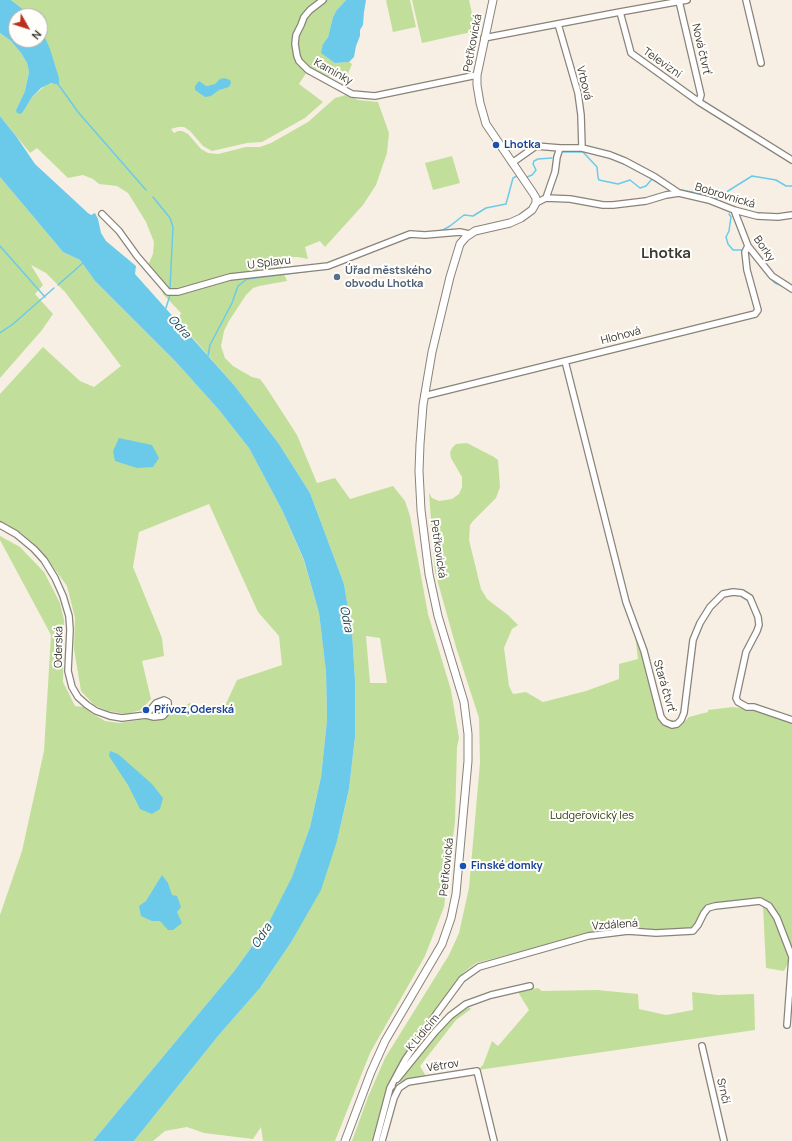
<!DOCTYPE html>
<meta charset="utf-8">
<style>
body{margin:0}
#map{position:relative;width:792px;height:1141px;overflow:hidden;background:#f7efe4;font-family:Manrope,sans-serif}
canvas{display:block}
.north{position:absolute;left:8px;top:8px;width:40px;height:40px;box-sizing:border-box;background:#fffefb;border:1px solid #b1afab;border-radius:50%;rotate:129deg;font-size:11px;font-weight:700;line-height:16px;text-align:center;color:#3b3934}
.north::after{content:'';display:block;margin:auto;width:14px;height:18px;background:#bb2e1b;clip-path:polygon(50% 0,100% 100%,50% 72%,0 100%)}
</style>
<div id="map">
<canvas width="792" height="1141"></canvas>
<div class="north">N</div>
</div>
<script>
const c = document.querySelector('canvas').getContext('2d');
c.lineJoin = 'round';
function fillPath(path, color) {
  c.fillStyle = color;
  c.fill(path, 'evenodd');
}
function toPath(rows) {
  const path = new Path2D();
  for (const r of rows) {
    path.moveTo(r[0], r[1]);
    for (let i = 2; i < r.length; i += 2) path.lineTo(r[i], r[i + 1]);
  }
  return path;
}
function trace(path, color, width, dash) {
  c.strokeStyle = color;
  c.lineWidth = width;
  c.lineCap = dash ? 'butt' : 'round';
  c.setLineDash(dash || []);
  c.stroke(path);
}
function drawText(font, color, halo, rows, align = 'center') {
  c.font = font + ' Manrope,sans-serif';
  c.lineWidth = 4;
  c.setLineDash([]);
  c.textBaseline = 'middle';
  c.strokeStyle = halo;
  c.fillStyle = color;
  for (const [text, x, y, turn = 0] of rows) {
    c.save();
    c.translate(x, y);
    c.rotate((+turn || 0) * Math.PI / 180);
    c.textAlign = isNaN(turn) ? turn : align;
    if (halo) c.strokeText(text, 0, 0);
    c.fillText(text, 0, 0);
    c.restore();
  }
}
fillPath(toPath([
 [11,0,346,0,336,11,333,17,328,37,323,44,335,63,349,62,352,64,348,74,344,72,338,72,334,78,330,76,325,77,308,67,308,70,299,84,323,102,305,118,262,142,247,143,212,151,203,146,190,131,184,127,178,127,171,129,174,133,178,131,182,131,188,134,201,149,208,153,218,154,246,147,260,147,271,143,308,122,335,98,346,95,358,100,378,102,389,133,387,153,376,185,363,205,325,247,320,241,305,247,308,259,298,257,285,257,281,261,281,267,287,281,259,286,253,288,246,295,229,321,224,331,221,346,225,358,233,366,252,377,260,379,266,387,297,435,317,483,335,478,350,499,393,486,405,501,410,516,428,614,451,690,459,738,457,747,455,822,444,907,425,956,370,1053,335,1141,263,1141,261,1127,253,1139,204,1133,187,1127,165,1131,153,1141,134,1141,218,1036,260,988,290,944,337,841,349,789,355,737,355,680,352,632,344,584,310,493,279,444,234,385,178,321,181,313,163,294,156,276,148,265,153,254,154,242,146,222,128,193,117,186,99,184,93,179,83,175,68,178,37,148,30,153,0,116,0,33,11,41,21,53,27,63,29,72,25,91,16,110,23,112,32,97,46,85,52,83,59,85,55,66,40,26,40,16,32,16],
 [366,636,380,638,387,683,370,683],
 [386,0,410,0,416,27,393,32],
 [412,0,469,0,476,31,422,43],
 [452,156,460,183,433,190,425,163],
 [0,177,63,252,80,260,95,281,176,362,219,410,249,448,283,512,304,561,319,613,326,672,327,720,321,777,310,827,292,878,268,924,235,970,93,1141,0,1141,0,915,22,851,44,751,51,635,0,540,0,536,20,547,44,572,60,603,64,620,63,682,75,706,84,707,93,714,105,721,119,723,146,719,157,720,190,703,201,713,224,708,237,680,282,665,279,636,258,612,209,504,139,532,133,567,162,638,164,656,142,661,151,699,141,710,126,714,108,711,94,705,81,691,74,649,75,618,67,586,42,552,32,542,20,532,0,521,0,394,43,347,80,381,94,387,121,366,65,292,46,273,31,265,43,285,35,294,53,314,42,330,0,378],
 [467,443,494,457,498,460,500,487,496,498,473,521,470,525,469,540,481,589,487,599,508,615,518,625,512,629,504,648,509,686,513,694,526,692,543,702,586,691,619,679,619,664,638,659,635,634,646,666,659,720,665,725,671,728,680,726,689,717,708,712,708,710,733,707,754,710,792,722,792,956,784,971,766,968,763,906,764,899,710,904,700,914,698,925,691,930,588,934,476,963,464,972,454,984,409,1047,388,1084,372,1141,352,1141,368,1097,385,1058,449,955,459,933,469,888,480,763,479,718,456,647,435,572,429,493,432,498,439,501,452,499,459,494,462,487,462,477,451,458,450,453,452,448,456,444],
 [538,988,542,991,597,990,638,994,639,1009,666,1015,693,1010,692,992,718,995,754,994,755,1030,478,1070,483,1065,492,1041,498,1046,529,1010,518,992],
 [469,1007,471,1009,456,1020,420,1066,427,1078,399,1082,449,1020]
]), '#c1df9a');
fillPath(toPath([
 [0,0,11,0,32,16,16,16,16,40,40,40,40,26,50,49,59,78,59,85,51,83,41,88,32,97,23,112,20,114,17,113,16,110,25,91,29,72,27,63,21,53,11,41,0,33],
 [346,0,366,0,364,12,363,25,360,30,360,36,356,46,354,57,349,62,335,63,321,53,323,44,328,37,333,17,336,11],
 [224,78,230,80,231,83,229,87,219,90,211,96,205,97,195,90,195,86,199,81,206,86,208,86,215,84,220,79],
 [0,116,16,136,35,164,88,213,91,215,95,213,98,219,101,233,106,241,136,266,135,274,234,385,279,444,310,493,344,584,352,632,355,680,355,737,349,789,337,841,321,890,290,944,260,988,218,1036,134,1141,93,1141,235,970,268,924,292,877,310,827,321,777,327,720,326,672,319,613,304,560,283,512,249,448,219,410,176,362,95,281,80,260,63,252,0,177],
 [119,438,152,445,159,458,153,467,137,468,115,461,113,451],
 [110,751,118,754,152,784,163,798,160,809,152,814,140,809,128,785,109,756],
 [162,875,168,883,172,895,177,896,181,907,177,912,182,923,173,930,168,930,160,921,152,921,141,916,139,906,146,901]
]), '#6bcaea');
trace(toPath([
 [58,84,78,112,146,190],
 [563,152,583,152,597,167,598,177,599,180,618,184,630,180,640,188,646,186,652,179,660,184],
 [527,177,532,175,536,170,533,164,534,161,538,159,552,158],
 [681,190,703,194,718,199,728,191,752,176,776,180,786,186,792,186],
 [153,197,170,218,173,227,170,289],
 [729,214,731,217,729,231,726,237,728,244,733,250,743,250],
 [433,232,443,230,450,226,464,215,473,216,486,208,506,204,513,178,517,176],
 [403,240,412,237],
 [0,246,45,297],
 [748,250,766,273],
 [770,278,775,283,785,287],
 [58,285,84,262],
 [166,308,170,295],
 [0,333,13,324,54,288],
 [208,356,210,345,232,303,238,286,247,279,310,271]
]), '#6bcaea', 1.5);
const minor = toPath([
 [323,0,310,10,304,17,301,25,296,35,295,44,297,56,299,61,308,70,352,94,375,96,477,75],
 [746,0,761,63],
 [679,1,701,95,699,102],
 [620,12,687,0],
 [558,24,578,93,581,115,582,148],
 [484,38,620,12,631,53,699,102,792,160],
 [512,163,536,146,560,148,582,148,610,155,625,161,655,177,679,193],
 [546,198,555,172,557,157,560,148],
 [536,203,546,198,570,199,603,205,613,205,646,201,666,195,679,193,709,200,734,210,757,216,778,217,792,215],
 [734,210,748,246,772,276,792,289],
 [102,214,119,231,137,256,168,292,178,292,230,277,328,266,410,234,425,235,460,232,469,234],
 [565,361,626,602,644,651,661,717,665,722,672,725,677,724,681,720,684,713,693,640,700,623,710,607,723,594,733,592,742,593,750,598,758,617,759,625,757,631,746,652,736,698,738,702,747,707,754,707,792,720],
 [424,396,755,314,758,310,747,270,745,252,748,246],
 [0,525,16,534,34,549,44,560,55,578,63,596,69,616,70,630,68,671,72,687,78,697,87,705,96,711,110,716,122,718,146,715,154,717,163,716,168,710,168,702,164,700,156,703,146,715],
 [702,1046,724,1141],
 [397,1079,435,1032,450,1016,466,1004,491,995,530,986],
 [390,1088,405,1060,437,1013,462,979,479,967,588,936,628,931,656,933,693,931,698,925,704,913,708,908,715,906,760,901,769,906,777,918,792,957,787,1025],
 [376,1141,390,1088,392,1086],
 [382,1141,394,1098,399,1088,408,1082,477,1071,494,1141]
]);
const tertiary = toPath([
 [345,1141,371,1072,385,1041,442,944,451,918,456,894,468,761,468,734,464,702,438,616,429,574,421,510,419,471,420,444,423,405,432,352,450,277,460,244,466,237,475,231,510,223,521,218,532,210,536,203,536,198,533,193,486,124,480,103,477,85,477,75,493,0]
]);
trace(minor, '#8a8379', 8);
trace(tertiary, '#8a8379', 9);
trace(minor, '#fff', 5.5);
trace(tertiary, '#fff', 7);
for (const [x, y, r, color] of [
 [496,145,4,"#1a4fb4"],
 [337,277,4,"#5c6f8a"],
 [146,710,4,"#1a4fb4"],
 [463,866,4,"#1a4fb4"]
]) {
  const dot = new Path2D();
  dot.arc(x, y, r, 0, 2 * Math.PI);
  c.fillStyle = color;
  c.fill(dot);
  trace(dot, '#fffefb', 1.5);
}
drawText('11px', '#3b3934', '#fffefb', [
 ["Petřkovická",473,43,-79],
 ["Nová čtvrť",701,49,77],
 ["Televizní",662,63,35],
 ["Kamínky",333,72,29],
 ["Vrbová",584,83,76],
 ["Bobrovnická",725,196,17],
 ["Borky",764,249,55],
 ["U Splavu",269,263,-7],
 ["Hlohová",621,336,-15],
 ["Petřkovická",438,549,82],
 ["Oderská",59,647,-89],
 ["Stará čtvrť",664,686,74],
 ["Petřkovická",447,867,-84],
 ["Vzdálená",615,925,-4],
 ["K Lidicím",423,1033,-50],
 ["Větrov",443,1066,-9],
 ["Srnčí",723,1091,77]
]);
drawText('bold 11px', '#164399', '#fffefb', [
 ["Lhotka",504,145],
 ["Přívoz,Oderská",154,710],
 ["Finské domky",471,866]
], 'left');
drawText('bold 11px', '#4e5e75', '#fffefb', [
 ["Úřad městského",345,271],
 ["obvodu Lhotka",345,284]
], 'left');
drawText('11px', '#1f3100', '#fffefb', [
 ["Ludgeřovický les",592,816]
]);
drawText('italic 12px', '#1c4654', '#fffefb', [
 ["Odra",179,327,47],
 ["Odra",346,619,78],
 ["Odra",262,936,-57]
]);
drawText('bold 15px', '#3b3934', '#fffefb', [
 ["Lhotka",666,254]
]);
</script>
